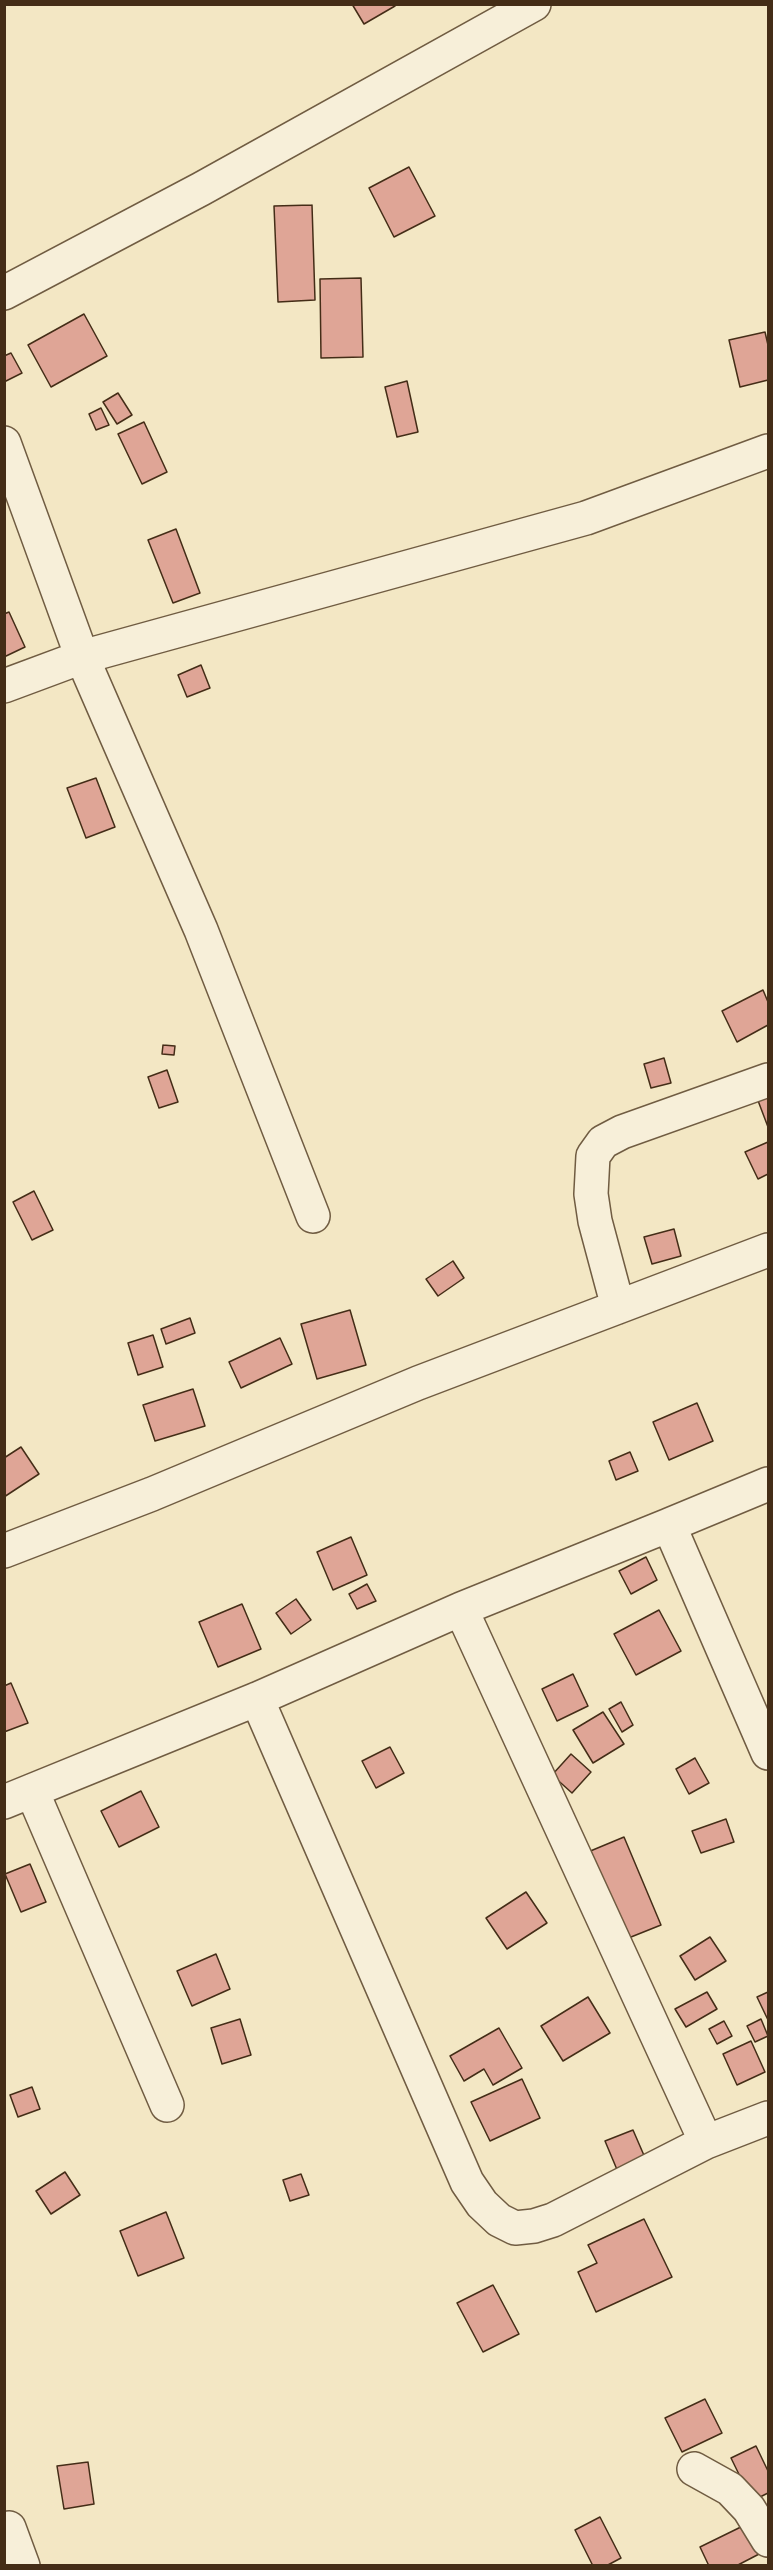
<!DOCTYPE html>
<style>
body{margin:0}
#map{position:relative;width:773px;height:2570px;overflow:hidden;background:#f3e7c4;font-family:"IM FELL Great Primer",serif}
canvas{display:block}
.frame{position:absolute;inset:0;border:6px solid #442d17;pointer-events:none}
</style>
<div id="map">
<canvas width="773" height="2570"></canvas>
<div class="frame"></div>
</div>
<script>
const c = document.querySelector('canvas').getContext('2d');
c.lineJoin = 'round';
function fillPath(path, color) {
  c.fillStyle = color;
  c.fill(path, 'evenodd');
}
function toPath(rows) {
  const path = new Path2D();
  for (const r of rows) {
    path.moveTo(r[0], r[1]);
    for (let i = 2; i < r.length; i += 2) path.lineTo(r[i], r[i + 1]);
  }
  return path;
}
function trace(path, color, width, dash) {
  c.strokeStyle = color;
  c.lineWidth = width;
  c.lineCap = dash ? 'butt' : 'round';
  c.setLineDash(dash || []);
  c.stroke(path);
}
const building = toPath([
 [352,4,394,4,395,6,364,24,352,4],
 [409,167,435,216,394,237,369,188,409,167],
 [312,205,315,300,278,302,274,206,312,205],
 [361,278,363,357,321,358,320,279,361,278],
 [84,314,107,356,51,387,28,345,84,314],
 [765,332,768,345,768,380,740,387,729,340,765,332],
 [11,353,22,373,4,382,4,356,11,353],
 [407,381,418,432,397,437,385,387,407,381],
 [118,393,132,415,117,424,103,402,118,393],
 [101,408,109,425,96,430,89,414,101,408],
 [144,422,167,472,142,484,118,434,144,422],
 [176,529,200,593,173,603,148,540,176,529],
 [9,612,25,647,4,657,4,614,9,612],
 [201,665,210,688,187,697,178,675,201,665],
 [96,778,115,827,86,838,67,788,96,778],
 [763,990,768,1002,768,1025,737,1042,722,1011,763,990],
 [163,1045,175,1046,174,1055,162,1054,163,1045],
 [664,1058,671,1083,651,1088,644,1064,664,1058],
 [167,1070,178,1102,159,1108,148,1077,167,1070],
 [768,1094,768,1127,757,1098,768,1094],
 [768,1142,768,1174,758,1179,745,1152,768,1142],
 [34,1191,53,1230,32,1240,13,1202,34,1191],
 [674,1229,681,1256,652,1264,644,1237,674,1229],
 [453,1261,464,1278,438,1296,426,1279,453,1261],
 [350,1310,366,1365,317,1379,301,1324,350,1310],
 [190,1318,195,1333,166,1344,161,1329,190,1318],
 [153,1335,163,1367,138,1375,128,1343,153,1335],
 [280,1338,292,1364,241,1388,229,1362,280,1338],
 [193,1389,205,1426,155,1441,143,1405,193,1389],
 [697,1403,713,1441,669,1460,653,1422,697,1403],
 [21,1447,39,1474,4,1497,4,1458,21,1447],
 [630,1452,638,1471,616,1480,609,1461,630,1452],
 [351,1537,367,1575,333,1590,317,1552,351,1537],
 [646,1557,657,1580,631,1594,619,1571,646,1557],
 [367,1584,376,1601,357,1609,349,1594,367,1584],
 [296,1599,311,1620,291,1634,276,1613,296,1599],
 [242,1604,261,1649,218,1667,199,1622,242,1604],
 [659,1610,681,1651,636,1675,614,1634,659,1610],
 [573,1674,588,1706,557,1721,542,1689,573,1674],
 [11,1683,28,1723,4,1732,4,1686,11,1683],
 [621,1702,633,1725,622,1732,609,1709,621,1702],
 [603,1712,624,1744,593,1763,573,1730,603,1712],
 [390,1747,404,1773,376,1788,362,1761,390,1747],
 [571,1754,591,1772,572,1793,552,1775,571,1754],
 [695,1758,709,1783,689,1794,676,1769,695,1758],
 [141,1791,159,1827,119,1847,101,1811,141,1791],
 [726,1819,734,1842,701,1853,692,1831,726,1819],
 [624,1837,661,1925,626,1939,588,1852,624,1837],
 [30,1864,46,1902,21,1912,5,1874,30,1864],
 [526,1892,547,1923,507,1949,486,1918,526,1892],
 [710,1937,726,1961,695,1980,680,1956,710,1937],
 [216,1954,230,1989,192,2006,177,1971,216,1954],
 [707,1992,717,2009,686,2027,675,2009,707,1992],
 [768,1992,768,2020,757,1997,768,1992],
 [588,1997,610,2033,563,2061,541,2026,588,1997],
 [240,2019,251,2055,222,2064,211,2028,240,2019],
 [761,2019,768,2036,755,2042,747,2026,761,2019],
 [724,2021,732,2036,717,2044,709,2029,724,2021],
 [499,2028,522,2068,493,2085,484,2069,464,2081,450,2056,499,2028],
 [751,2041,765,2072,737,2085,723,2054,751,2041],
 [522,2079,540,2118,490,2141,471,2102,522,2079],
 [32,2087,40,2109,18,2117,10,2095,32,2087],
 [633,2130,646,2160,618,2172,605,2141,633,2130],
 [65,2172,80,2195,51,2214,36,2191,65,2172],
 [301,2174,309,2195,290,2201,283,2180,301,2174],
 [166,2212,184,2258,138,2276,120,2231,166,2212],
 [644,2219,672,2277,596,2312,578,2272,597,2263,588,2245,644,2219],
 [493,2285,519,2334,483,2352,457,2303,493,2285],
 [705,2399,722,2433,682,2452,665,2418,705,2399],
 [756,2446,768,2471,768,2493,752,2501,731,2458,756,2446],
 [88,2462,94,2504,64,2509,57,2466,88,2462],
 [600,2517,621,2558,606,2566,593,2566,575,2530,600,2517],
 [749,2523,763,2552,736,2566,709,2566,700,2547,749,2523]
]);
fillPath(building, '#dfa596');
trace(building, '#442d17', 1.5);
const minor = toPath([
 [4,293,201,189,534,4],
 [4,443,82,657,586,518,768,451],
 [4,686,82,657,201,930,313,1216],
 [618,1307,595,1221,591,1194,593,1156,603,1142,622,1132,768,1080],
 [768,1484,669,1525,768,1753],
 [4,1551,152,1494,418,1383,768,1250],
 [461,1609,706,2142],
 [257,1699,467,2182,482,2204,499,2220,515,2228,534,2226,553,2220,706,2142,768,2118],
 [32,1791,167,2105],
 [4,1802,257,1699,461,1609,669,1525],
 [694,2469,730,2489,749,2509,768,2540],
 [9,2528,23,2566]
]);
trace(minor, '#705c42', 36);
trace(minor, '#f7efd9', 33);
</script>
